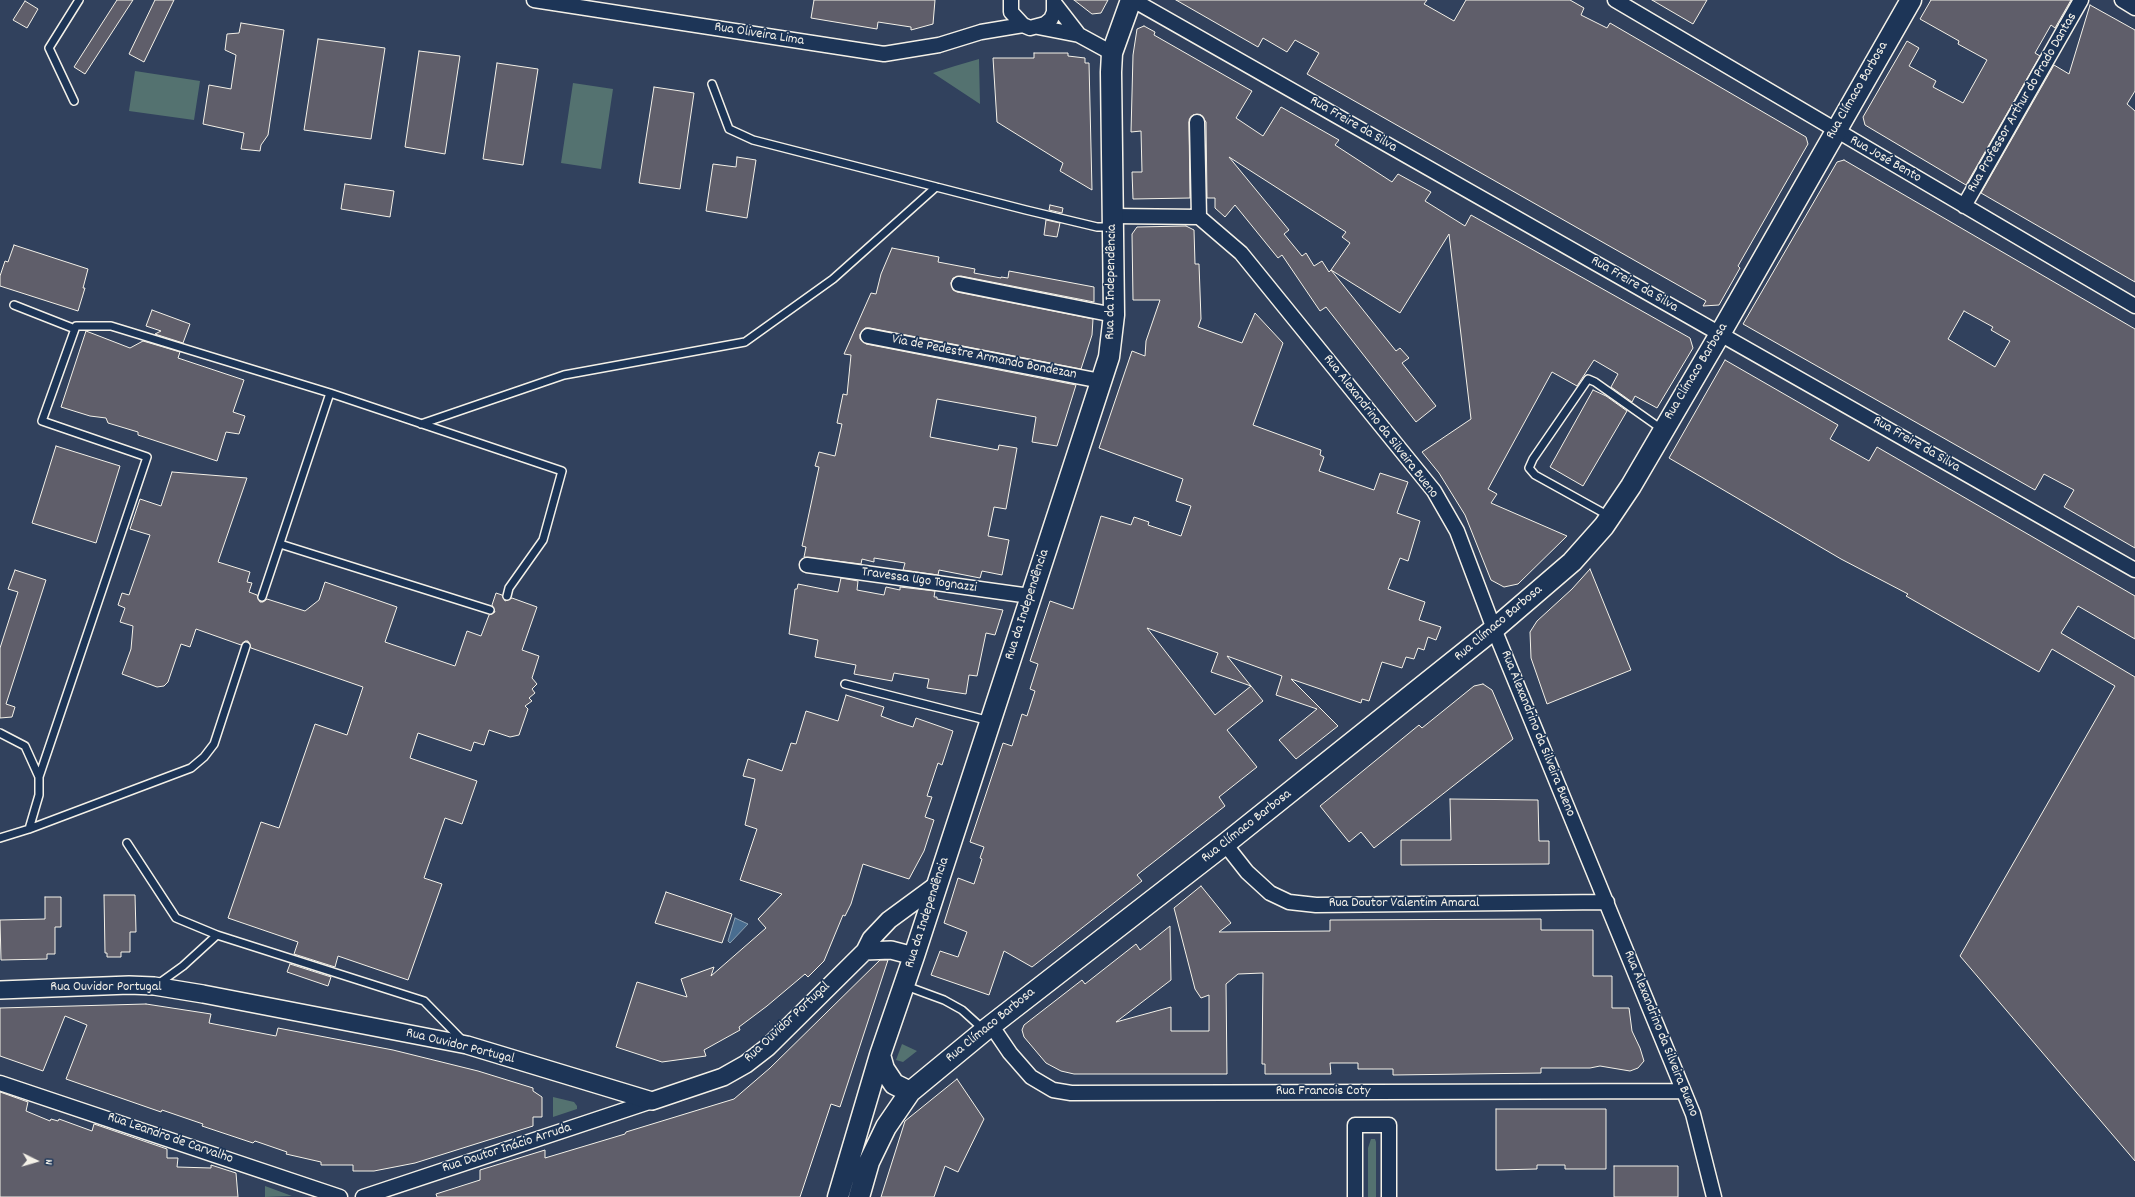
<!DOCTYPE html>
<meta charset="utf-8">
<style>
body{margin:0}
#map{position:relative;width:2135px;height:1197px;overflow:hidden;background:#31415d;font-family:Dekko,sans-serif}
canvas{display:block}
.north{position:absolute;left:16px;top:1141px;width:40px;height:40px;-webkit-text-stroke:3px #1d3557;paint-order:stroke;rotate:95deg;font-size:11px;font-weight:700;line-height:16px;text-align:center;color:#f4f1e8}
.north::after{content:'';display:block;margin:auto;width:14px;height:18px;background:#f4f1e8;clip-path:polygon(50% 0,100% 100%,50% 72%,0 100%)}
</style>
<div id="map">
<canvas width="2135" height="1197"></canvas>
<div class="north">N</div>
</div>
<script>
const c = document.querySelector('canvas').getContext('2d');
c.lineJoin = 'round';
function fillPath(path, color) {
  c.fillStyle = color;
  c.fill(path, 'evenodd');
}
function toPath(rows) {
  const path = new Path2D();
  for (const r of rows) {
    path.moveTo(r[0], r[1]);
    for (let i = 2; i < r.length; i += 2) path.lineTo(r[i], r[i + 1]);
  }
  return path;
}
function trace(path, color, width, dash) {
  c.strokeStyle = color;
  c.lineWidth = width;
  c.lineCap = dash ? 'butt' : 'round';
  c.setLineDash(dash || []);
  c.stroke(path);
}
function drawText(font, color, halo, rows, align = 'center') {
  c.font = font + ' Dekko,sans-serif';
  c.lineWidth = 3.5;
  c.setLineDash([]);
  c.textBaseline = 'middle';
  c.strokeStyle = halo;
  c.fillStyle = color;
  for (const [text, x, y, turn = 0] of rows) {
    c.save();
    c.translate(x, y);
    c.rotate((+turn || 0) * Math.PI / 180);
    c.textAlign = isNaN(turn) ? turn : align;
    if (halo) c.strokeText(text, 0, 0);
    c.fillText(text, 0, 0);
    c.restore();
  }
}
fillPath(toPath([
 [979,59,980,104,933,73,955,66],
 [135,71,200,81,194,120,129,111],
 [573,83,613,89,601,169,561,163],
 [902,1044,917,1051,903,1062,896,1060],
 [553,1097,574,1102,577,1106,577,1109,553,1117],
 [1371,1139,1375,1139,1376,1142,1376,1197,1368,1197,1368,1148],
 [265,1186,292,1196,265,1197]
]), '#547270');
const water = toPath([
 [735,918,748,924,730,943,728,941,735,918]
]);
fillPath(water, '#496d90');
trace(water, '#8da2b3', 1);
const building = toPath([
 [117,0,133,0,85,74,74,67,117,0],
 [155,0,174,0,144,62,129,54,155,0],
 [814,0,935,0,933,24,911,30,911,27,878,22,877,29,811,18,814,0],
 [1074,0,1108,0,1101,13,1092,14,1074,0],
 [1176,0,1427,0,1424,4,1454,21,1466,0,1570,0,1584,8,1581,15,1607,28,1610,23,1806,137,1808,144,1738,266,1740,268,1719,305,1703,306,1706,301,1307,74,1319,53,1295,40,1287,52,1263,38,1258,47,1176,0],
 [1652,0,1707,0,1693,24,1652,0],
 [1931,0,2071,0,2055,28,2051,25,2035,53,2040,56,1966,185,1865,125,1863,117,1907,41,1919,48,1909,66,1936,81,1933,87,1963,103,1987,60,1958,44,1959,41,1920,19,1931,0],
 [25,1,38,9,27,28,13,20,25,1],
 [2090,5,2135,30,2135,91,2127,104,2135,111,2135,282,1981,193,2054,65,2069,74,2090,5],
 [241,23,284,30,268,135,261,145,260,151,241,149,244,133,203,124,209,85,231,89,236,55,225,50,227,34,239,33,241,23],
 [1144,26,1155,32,1154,35,1252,91,1236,118,1263,136,1281,107,1339,140,1335,145,1392,182,1398,174,1431,192,1425,201,1465,226,1471,215,1690,338,1693,348,1657,408,1635,396,1632,402,1611,387,1618,374,1594,360,1577,386,1552,372,1488,489,1497,494,1491,503,1567,536,1518,584,1504,587,1491,580,1465,515,1439,473,1422,452,1471,419,1449,234,1400,313,1331,270,1350,243,1342,237,1346,232,1229,157,1289,230,1284,234,1302,256,1306,253,1314,266,1322,261,1329,272,1331,270,1396,351,1400,348,1409,358,1402,363,1436,406,1416,422,1326,307,1320,311,1282,255,1278,258,1235,205,1225,217,1215,208,1215,198,1207,198,1206,122,1201,115,1193,115,1189,122,1190,198,1133,199,1132,172,1142,172,1141,131,1131,132,1133,55,1137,29,1144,26],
 [318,39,385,48,371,139,304,130,318,39],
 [419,51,460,56,445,154,405,147,419,51],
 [1034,53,1068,53,1068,56,1085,58,1085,63,1089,63,1092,190,1060,171,1063,163,997,122,993,58,1034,58,1034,53],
 [497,63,538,69,523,165,483,159,497,63],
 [654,87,694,93,680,189,639,183,654,87],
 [737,157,756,160,747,218,706,211,713,164,736,167,737,157],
 [1844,160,2135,329,2135,548,2064,507,2074,490,2044,474,2035,490,1743,324,1837,162,1844,160],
 [1964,311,1993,327,1991,330,2010,341,1995,367,1948,339,1964,311],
 [345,184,394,191,390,217,341,209,345,184],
 [1050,205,1063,208,1062,213,1049,210,1050,205],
 [1046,220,1060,223,1057,237,1044,235,1046,220],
 [1186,226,1194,230,1195,264,1199,264,1201,319,1198,327,1242,343,1255,313,1283,343,1253,425,1321,450,1320,455,1324,457,1319,471,1374,490,1380,473,1408,482,1397,513,1420,521,1408,561,1400,558,1388,589,1425,602,1419,620,1441,627,1436,640,1428,637,1424,650,1418,648,1414,659,1406,657,1402,668,1382,662,1369,701,1362,699,1361,703,1291,679,1338,726,1296,759,1279,740,1317,709,1276,695,1282,676,1227,656,1251,686,1211,672,1218,653,1147,628,1215,715,1251,686,1263,701,1227,730,1257,767,1219,797,1225,806,1137,875,1142,881,1032,967,1004,951,989,995,931,975,940,951,958,957,967,932,944,923,958,878,974,884,982,859,980,858,984,847,970,842,1003,743,1012,746,1022,714,1027,716,1035,691,1030,689,1038,664,1030,661,1050,601,1073,609,1101,516,1131,525,1134,517,1149,522,1148,525,1181,536,1191,506,1176,501,1183,479,1099,448,1132,351,1145,356,1146,341,1160,300,1133,300,1132,234,1137,227,1186,226],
 [14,245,88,269,83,288,85,288,78,311,0,286,0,276,5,261,8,262,14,245],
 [892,248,939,257,938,262,975,269,974,273,1001,278,1001,277,1008,278,1009,271,1094,287,1094,302,961,276,953,278,951,283,953,290,957,292,1093,319,1092,335,1081,369,870,328,865,328,860,334,860,339,866,344,1076,385,1057,446,1032,442,1036,417,937,399,930,437,998,450,999,445,1017,448,1006,509,994,507,988,536,1009,540,1002,575,982,571,980,578,939,570,938,575,903,570,905,563,874,558,874,562,862,559,861,564,804,557,806,547,802,546,819,467,815,466,819,452,835,456,842,424,837,423,843,394,847,395,851,355,844,354,871,293,876,294,881,274,892,248],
 [152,310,190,324,183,343,155,334,161,331,146,326,152,310],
 [86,331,130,348,143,341,180,352,178,358,244,380,233,412,245,416,239,434,226,432,217,461,138,435,138,432,108,423,106,418,90,416,61,407,86,331],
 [1725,360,1838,425,1830,439,1869,461,1877,447,2135,596,2135,639,2078,606,2061,633,2135,677,2135,1161,1960,956,2115,686,2052,649,2039,672,1906,596,1908,594,1841,559,1669,458,1725,360],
 [1593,390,1606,396,1627,411,1583,486,1550,467,1593,390],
 [56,446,120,466,96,543,32,523,56,446],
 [172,472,247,478,218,562,250,572,247,582,252,583,249,592,257,595,260,602,263,602,267,599,305,611,319,600,325,582,397,607,385,642,455,666,467,631,481,636,489,615,495,612,492,605,496,593,502,595,505,601,512,598,537,607,522,650,539,656,532,678,537,684,532,689,535,693,529,698,532,701,525,706,528,709,519,735,510,737,489,730,484,745,474,742,471,751,418,733,410,758,477,781,462,824,445,818,424,878,442,884,408,980,338,956,335,967,294,954,298,942,228,918,261,822,279,828,315,724,347,735,363,687,251,648,248,641,245,641,241,645,196,629,190,647,181,644,168,682,164,686,157,687,122,674,131,649,133,626,120,622,125,608,118,605,122,593,129,595,150,535,130,529,140,499,161,506,172,472],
 [1590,569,1631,670,1547,704,1531,658,1530,632,1537,621,1572,589,1590,569],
 [15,570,46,580,6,704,15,707,12,717,0,718,0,648,18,592,8,589,15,570],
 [841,578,858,581,857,590,884,595,886,587,900,590,900,587,935,591,934,597,937,597,937,599,1003,610,995,635,986,633,977,676,969,675,966,694,927,688,929,679,911,676,894,673,892,681,854,674,856,665,815,657,818,640,789,634,795,589,797,589,798,584,838,592,841,578],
 [1483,684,1492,690,1513,739,1374,848,1361,832,1349,842,1320,806,1419,725,1422,728,1474,686,1483,684],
 [846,695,884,707,881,716,897,722,913,727,916,718,953,731,942,765,938,763,927,796,932,797,925,817,934,820,924,851,909,879,863,864,851,904,845,916,843,915,824,961,808,977,805,974,767,1006,739,1027,740,1030,704,1050,706,1056,662,1062,616,1047,637,982,687,997,681,979,714,967,711,976,766,928,758,919,782,894,740,880,757,829,745,825,755,779,743,776,748,759,782,771,791,743,796,744,806,711,838,721,846,695],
 [1450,799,1538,800,1539,841,1549,841,1549,864,1401,865,1401,840,1451,840,1450,799],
 [1201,886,1231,923,1219,932,1330,931,1330,920,1541,919,1541,930,1593,930,1593,976,1612,976,1612,1008,1629,1008,1632,1031,1640,1048,1644,1061,1638,1068,1630,1071,1600,1066,1590,1068,1541,1068,1541,1073,1393,1075,1393,1069,1358,1069,1358,1063,1330,1063,1331,1074,1265,1074,1265,1064,1262,1064,1263,973,1238,974,1226,984,1227,1074,1074,1074,1061,1071,1046,1063,1024,1037,1022,1030,1024,1025,1082,980,1085,984,1136,944,1140,950,1170,926,1171,980,1116,1022,1171,1007,1171,1031,1209,1031,1209,995,1201,998,1195,989,1174,908,1201,886],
 [666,892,732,914,722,943,655,923,666,892],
 [104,895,135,895,136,932,130,932,130,952,121,952,121,957,107,957,107,953,105,953,104,895],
 [45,897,61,897,61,927,55,927,55,954,47,954,47,959,1,960,0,920,45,919,45,897],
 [880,960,888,960,840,1107,831,1104,800,1197,437,1197,436,1194,480,1180,480,1170,545,1150,545,1158,625,1134,626,1132,734,1099,770,1068,880,960],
 [290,964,331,977,328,986,287,972,290,964],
 [146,1004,211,1014,209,1023,276,1036,278,1028,393,1050,478,1071,533,1088,533,1091,542,1097,542,1117,533,1117,533,1126,415,1163,374,1171,353,1171,353,1165,321,1165,321,1162,286,1154,287,1152,255,1141,253,1143,202,1126,203,1124,162,1110,161,1112,66,1079,87,1025,65,1016,43,1071,0,1056,0,1008,146,1004],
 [957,1079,984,1119,958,1172,945,1166,934,1197,881,1197,905,1121,957,1079],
 [0,1092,28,1102,26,1111,50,1121,51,1119,58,1121,59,1119,92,1131,94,1124,167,1149,167,1158,178,1158,177,1167,211,1168,211,1165,236,1173,238,1197,0,1197,0,1092],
 [1496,1109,1606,1109,1606,1169,1565,1169,1565,1165,1537,1165,1537,1169,1496,1170,1496,1109],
 [1614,1166,1678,1166,1678,1197,1614,1197,1614,1166]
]);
fillPath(building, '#5f5e6a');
trace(building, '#f4f1e8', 1);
const service = toPath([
 [712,84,729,129,753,140,1026,210,1097,227,1111,227],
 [74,101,49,48,79,0],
 [14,305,75,329],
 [421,424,564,375,745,342,833,279,936,187],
 [1609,516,1535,475,1529,468,1533,459,1588,379,1595,382,1663,430],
 [280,544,490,610],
 [262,597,330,393],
 [845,684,990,721],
 [0,733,25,746,39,777,39,795,29,829],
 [39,777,147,457,42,421,76,326,111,326,330,393,562,471,543,540,509,588,507,596],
 [0,838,29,829,191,768,204,757,214,744,246,646],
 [127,843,176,918,217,935],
 [158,984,183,966,217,935,424,1001,463,1041],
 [906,986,944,1000,962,1010,983,1029]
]);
const minor = toPath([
 [534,0,884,54,939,45,981,32,1023,25],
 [1011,0,1011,12,1023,25,1030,28,1045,24,1051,19,1054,12,1054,0],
 [1133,0,2135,570],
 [1615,0,2135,306],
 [2122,0,2135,8],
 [1055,4,1079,35],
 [1038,27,1079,35,1112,53],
 [1197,122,1199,217],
 [1964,206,2081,0],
 [1113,216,1199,217,1241,253,1434,491,1457,531,1494,629,1693,1114,1714,1197],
 [959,284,1114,315],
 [868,336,1101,381],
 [807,565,1030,596],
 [1225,844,1247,872,1270,893,1289,902,1316,905,1607,902],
 [991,1025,1010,1053,1031,1077,1053,1090,1071,1093,1683,1091],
 [0,1083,340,1197],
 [363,1197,652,1101],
 [1355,1197,1355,1125,1389,1125,1389,1197]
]);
const tertiary = toPath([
 [865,951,891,950,914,956],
 [0,990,129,985,154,986,203,994,467,1045,652,1101,723,1077,746,1064,768,1047,865,951,871,939,889,920,938,884]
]);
const secondary = toPath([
 [880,1055,884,1069,894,1084,910,1092],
 [838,1197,880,1055,914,956,1109,357,1114,315,1111,72,1112,53,1131,0],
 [859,1197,869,1162,886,1127,910,1092,984,1031,1225,844,1494,629,1572,562,1604,526,1631,486,1720,334,1911,0]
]);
trace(service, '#f4f1e8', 10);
trace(minor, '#f4f1e8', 17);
trace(tertiary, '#f4f1e8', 20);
trace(secondary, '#f4f1e8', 23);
trace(service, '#1d3557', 7);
trace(minor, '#1d3557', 14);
trace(tertiary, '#1d3557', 17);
trace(secondary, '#1d3557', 20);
drawText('14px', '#f4f1e8', '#1d3557', [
 ["Rua Oliveira Lima",759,35,9],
 ["Rua Clímaco Barbosa",1858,91,-60],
 ["Rua Professor Arthur do Prado Dantas",2023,103,-60],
 ["Rua Freire da Silva",1353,125,30],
 ["Rua José Bento",1885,160,30],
 ["Rua da Independência",1112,282,-89],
 ["Rua Freire da Silva",1634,285,30],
 ["Via de Pedestre Armando Bondezan",984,358,11],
 ["Rua Clímaco Barbosa",1697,372,-59],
 ["Rua Alexandrino da Silveira Bueno",1380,427,52],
 ["Rua Freire da Silva",1916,445,30],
 ["Travessa Ugo Tognazzi",919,581,8],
 ["Rua da Independência",1028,605,-72],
 ["Rua Clímaco Barbosa",1499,624,-40],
 ["Rua Alexandrino da Silveira Bueno",1537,734,68],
 ["Rua Clímaco Barbosa",1247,827,-38],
 ["Rua Doutor Valentim Amaral",1404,904],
 ["Rua da Independência",928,913,-72],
 ["Rua Ouvidor Portugal",106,988],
 ["Rua Ouvidor Portugal",788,1023,-43],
 ["Rua Clímaco Barbosa",991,1026,-39],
 ["Rua Alexandrino da Silveira Bueno",1660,1034,68],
 ["Rua Ouvidor Portugal",460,1047,14],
 ["Rua Francois Coty",1323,1092],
 ["Rua Leandro de Carvalho",170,1139,19],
 ["Rua Doutor Inácio Arruda",507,1149,-18]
]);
</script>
